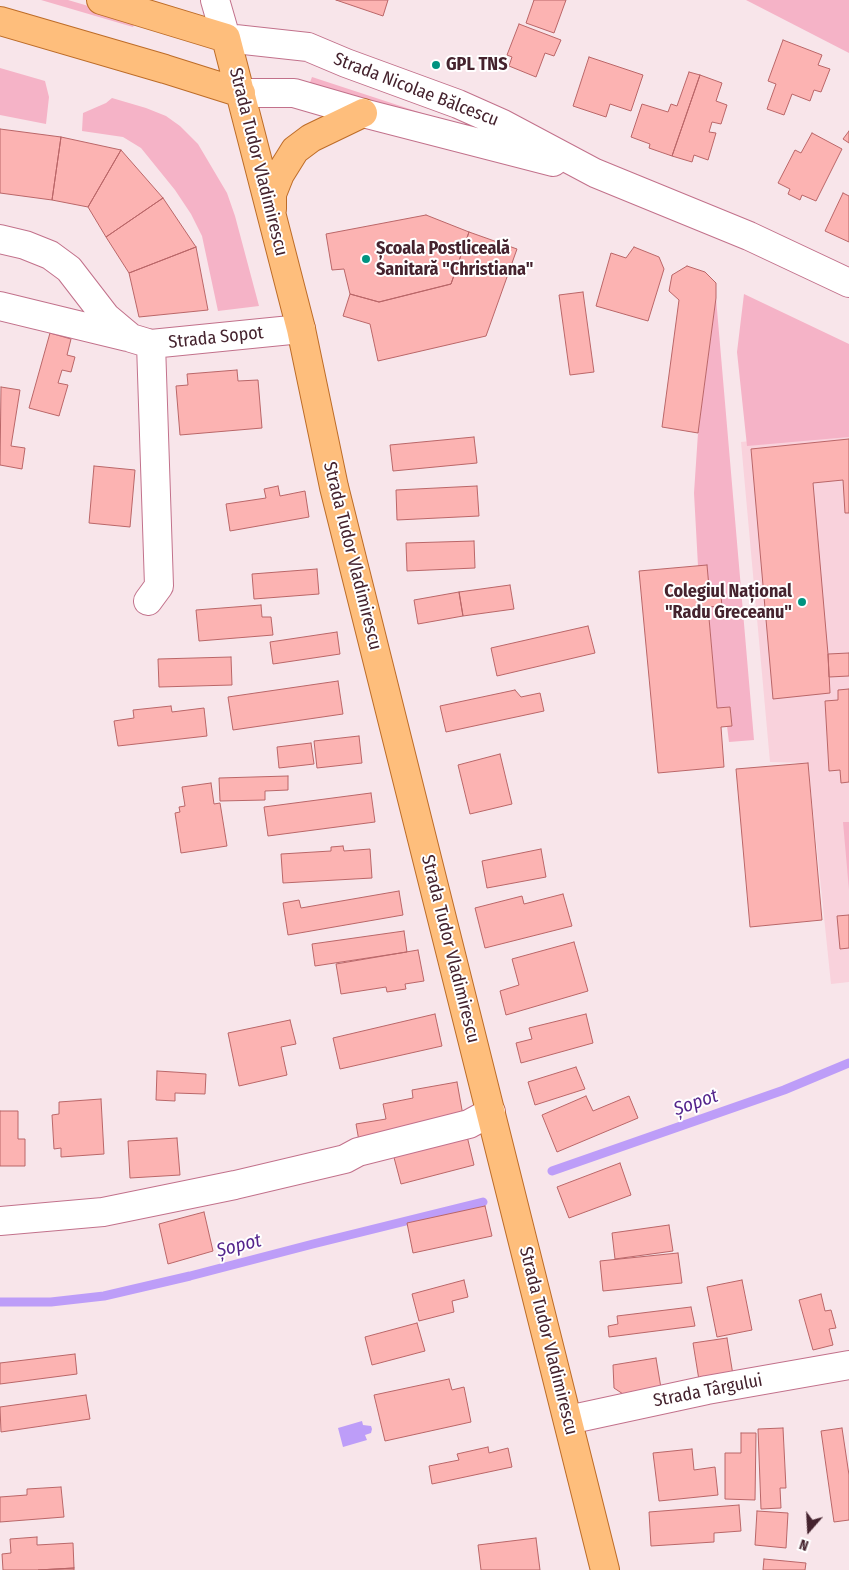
<!DOCTYPE html>
<meta charset="utf-8">
<style>
body{margin:0}
#map{position:relative;width:849px;height:1570px;overflow:hidden;background:#f8e5ea;font-family:"Fira Sans Condensed",sans-serif}
canvas{display:block}
.north{position:absolute;left:784px;top:1505px;width:50px;height:50px;-webkit-text-stroke:4px #fff;paint-order:stroke;rotate:199deg;font-size:14px;font-weight:700;line-height:20px;text-align:center;color:#45232e}
.north::after{content:'';display:block;margin:auto;width:18px;height:22px;background:#45232e;clip-path:polygon(50% 0,100% 100%,50% 72%,0 100%)}
</style>
<div id="map">
<canvas width="849" height="1570"></canvas>
<div class="north">N</div>
</div>
<script>
const c = document.querySelector('canvas').getContext('2d');
c.lineJoin = 'round';
function fillPath(path, color) {
  c.fillStyle = color;
  c.fill(path, 'evenodd');
}
function toPath(rows) {
  const path = new Path2D();
  for (const r of rows) {
    path.moveTo(r[0], r[1]);
    for (let i = 2; i < r.length; i += 2) path.lineTo(r[i], r[i + 1]);
  }
  return path;
}
function trace(path, color, width, dash) {
  c.strokeStyle = color;
  c.lineWidth = width;
  c.lineCap = dash ? 'butt' : 'round';
  c.setLineDash(dash || []);
  c.stroke(path);
}
function drawText(font, color, halo, rows, align = 'center') {
  c.font = font + ' "Fira Sans Condensed",sans-serif';
  c.lineWidth = 4;
  c.setLineDash([]);
  c.textBaseline = 'middle';
  c.strokeStyle = halo;
  c.fillStyle = color;
  for (const [text, x, y, turn = 0] of rows) {
    c.save();
    c.translate(x, y);
    c.rotate((+turn || 0) * Math.PI / 180);
    c.textAlign = isNaN(turn) ? turn : align;
    if (halo) c.strokeText(text, 0, 0);
    c.fillText(text, 0, 0);
    c.restore();
  }
}
fillPath(toPath([
 [849,430,849,982,831,984,808,763,770,762,741,442]
]), '#f9d2dc');
fillPath(toPath([
 [41,0,68,0,136,20,133,27],
 [746,0,849,0,849,53],
 [0,68,45,81,49,97,46,124,0,115],
 [312,77,434,117,432,122,309,85],
 [112,98,146,108,166,116,180,126,198,144,227,193,235,216,259,306,218,311,202,236,191,214,175,190,141,148,123,137,82,131,83,113,106,103],
 [744,294,849,344,849,437,747,446,737,352],
 [716,298,754,740,729,742,727,726,732,726,730,707,717,708,708,607,722,606,720,586,709,587,698,566,694,493,698,433],
 [843,822,849,822,849,890]
]), '#f5b3c7');
fillPath(toPath([
 [362,1421,363,1425,371,1426,372,1429,371,1433,365,1435,367,1440,343,1447,338,1428]
]), '#bd9df8');
trace(toPath([
 [552,1171,784,1090,849,1063],
 [0,1302,51,1302,104,1296,190,1276,313,1244,483,1202]
]), '#bd9df8', 9);
const building = toPath([
 [336,0,388,0,383,16,336,0],
 [534,0,566,0,554,33,526,23,534,0],
 [519,24,561,40,554,56,545,53,536,77,509,66,512,57,507,55,519,24],
 [783,40,822,55,818,65,830,69,821,92,814,90,810,101,792,94,784,115,767,109,776,84,768,81,783,40],
 [589,57,643,75,631,111,610,104,606,117,573,106,589,57],
 [689,72,700,75,672,156,649,148,650,144,631,137,642,104,668,112,671,104,677,106,689,72],
 [700,75,722,83,716,101,727,105,721,124,712,122,709,132,716,133,708,160,694,155,692,162,672,156,700,75],
 [0,129,61,137,52,200,0,193,0,129],
 [849,131,849,143,843,139,849,131],
 [812,133,842,149,816,201,802,195,800,200,788,194,790,189,778,183,795,150,801,153,812,133],
 [61,137,121,150,88,207,52,200,61,137],
 [121,150,163,198,106,237,88,207,121,150],
 [843,193,849,196,849,242,825,231,843,193],
 [163,198,196,247,129,273,106,237,163,198],
 [426,215,469,232,451,284,379,302,350,294,344,269,332,270,326,234,426,215],
 [469,232,517,249,486,336,378,361,370,324,343,316,350,294,379,302,451,284,469,232],
 [196,247,208,310,139,317,129,273,196,247],
 [634,247,659,257,664,269,648,321,596,306,611,253,626,258,634,247],
 [687,266,705,272,716,283,716,298,698,433,662,427,679,300,669,291,672,275,687,266],
 [583,292,594,372,570,375,559,295,583,292],
 [50,333,71,339,67,355,75,357,71,372,62,370,58,383,68,385,59,416,29,408,50,333],
 [237,370,238,381,258,380,262,428,180,435,176,386,188,385,187,374,237,370],
 [1,387,20,390,11,446,25,448,22,469,0,465,1,387],
 [474,437,477,463,393,471,390,445,474,437],
 [849,439,849,513,845,513,843,480,813,483,828,654,830,693,773,699,751,449,849,439],
 [94,466,135,470,130,527,89,523,94,466],
 [278,486,280,496,305,491,309,517,230,531,226,504,266,498,264,489,278,486],
 [477,486,479,516,397,520,396,490,477,486],
 [474,541,475,568,407,571,406,543,474,541],
 [707,565,709,587,720,586,722,606,708,607,717,708,730,707,732,726,721,727,724,767,658,773,639,571,707,565],
 [317,569,319,594,254,599,252,574,317,569],
 [510,585,514,609,463,616,459,592,510,585],
 [459,592,463,616,418,624,414,600,459,592],
 [261,605,262,617,271,617,273,635,199,641,196,610,261,605],
 [588,626,595,653,497,676,491,648,588,626],
 [337,632,340,654,273,664,270,642,337,632],
 [849,653,849,676,829,677,828,654,849,653],
 [231,657,232,685,159,687,158,659,231,657],
 [338,681,343,714,233,730,228,697,338,681],
 [849,689,849,782,841,783,840,770,829,771,825,701,838,700,838,690,849,689],
 [515,690,521,697,540,693,544,711,446,732,440,706,515,690],
 [171,706,172,712,204,708,207,736,118,746,114,721,134,718,133,710,171,706],
 [359,736,362,763,317,768,314,741,359,736],
 [311,743,314,764,279,768,277,747,311,743],
 [500,754,512,804,470,814,458,765,500,754],
 [808,763,822,920,750,927,736,769,808,763],
 [288,776,288,790,265,791,265,800,220,801,219,778,288,776],
 [211,783,214,804,220,803,227,846,181,853,175,813,180,812,179,807,185,806,182,787,211,783],
 [371,793,375,822,268,836,264,807,371,793],
 [343,846,344,851,370,849,372,878,283,883,281,854,331,851,331,847,343,846],
 [541,849,546,877,487,888,482,861,541,849],
 [399,891,403,915,288,935,283,903,299,900,301,908,399,891],
 [563,894,572,926,485,948,475,908,522,896,524,904,563,894],
 [849,915,849,948,840,949,837,916,849,915],
 [404,931,407,952,315,966,312,944,404,931],
 [574,942,588,991,506,1015,500,991,519,985,512,959,574,942],
 [418,950,424,981,405,984,406,989,387,992,386,987,341,994,336,964,418,950],
 [435,1014,442,1046,340,1069,333,1038,435,1014],
 [586,1014,593,1043,521,1063,516,1043,532,1039,529,1028,586,1014],
 [290,1020,296,1044,281,1047,287,1075,239,1086,228,1033,290,1020],
 [576,1067,585,1089,535,1105,528,1082,576,1067],
 [157,1071,206,1074,205,1094,175,1093,175,1101,156,1100,157,1071],
 [457,1082,464,1121,359,1141,356,1124,386,1119,383,1104,413,1098,412,1090,457,1082],
 [586,1096,593,1111,629,1096,638,1118,557,1152,542,1115,586,1096],
 [101,1099,104,1154,61,1157,61,1148,54,1149,52,1115,59,1114,59,1102,101,1099],
 [0,1111,18,1111,18,1139,25,1139,25,1166,0,1166,0,1111],
 [466,1132,474,1165,401,1184,392,1150,466,1132],
 [177,1138,180,1175,130,1178,128,1141,177,1138],
 [620,1163,631,1195,569,1218,557,1187,620,1163],
 [485,1206,492,1236,413,1253,407,1223,485,1206],
 [204,1212,213,1251,168,1264,159,1224,204,1212],
 [669,1225,673,1251,615,1259,612,1233,669,1225],
 [678,1253,682,1283,603,1291,600,1261,678,1253],
 [464,1280,468,1297,452,1301,454,1312,419,1321,412,1294,464,1280],
 [742,1280,752,1330,717,1337,707,1287,742,1280],
 [821,1294,825,1311,831,1310,836,1328,829,1329,833,1345,813,1350,799,1300,821,1294],
 [691,1307,695,1326,609,1337,608,1326,618,1324,617,1316,691,1307],
 [417,1323,425,1351,372,1365,365,1337,417,1323],
 [727,1338,733,1375,699,1380,693,1343,727,1338],
 [75,1354,77,1374,0,1384,0,1363,75,1354],
 [656,1358,661,1388,623,1394,614,1388,613,1365,656,1358],
 [449,1379,452,1390,464,1387,471,1422,385,1441,374,1395,449,1379],
 [86,1395,90,1419,1,1432,0,1407,86,1395],
 [783,1428,786,1488,780,1488,781,1508,761,1509,758,1429,783,1428],
 [842,1428,849,1475,849,1520,834,1522,821,1431,842,1428],
 [741,1433,756,1433,755,1500,725,1499,725,1453,741,1453,741,1433],
 [488,1447,489,1453,508,1448,512,1467,432,1484,429,1466,459,1460,457,1454,488,1447],
 [692,1449,694,1470,715,1467,718,1495,659,1501,653,1453,692,1449],
 [61,1487,64,1517,0,1522,0,1497,27,1495,27,1489,61,1487],
 [739,1505,741,1531,714,1533,714,1542,651,1546,649,1512,739,1505],
 [757,1511,788,1513,786,1548,755,1545,757,1511],
 [37,1537,37,1545,73,1543,74,1568,38,1570,3,1570,2,1554,11,1553,10,1539,37,1537],
 [536,1538,540,1570,481,1570,478,1545,536,1538],
 [764,1559,806,1563,805,1570,763,1570,764,1559],
 [74,1568,74,1570,38,1570,74,1568]
]);
fillPath(building, '#fcb3b2');
trace(building, '#ba6668', 1);
const minor = toPath([
 [215,0,226,38,308,47,346,63,458,104,503,124,595,173,749,236,849,283],
 [241,93,294,93,363,113,553,162],
 [0,239,25,245,50,255,69,269,106,317,131,338,151,344,301,329],
 [0,306,127,337],
 [148,601,159,586,151,344],
 [0,1221,103,1212,235,1185,345,1159,358,1152,469,1124,491,1112],
 [568,1420,707,1390,849,1365]
]);
const major = toPath([
 [101,0,226,38,301,329,334,487,605,1570],
 [0,21,165,69,241,93],
 [272,209,272,194,280,174,295,150,311,138,363,113]
]);
trace(minor, '#c2718b', 30);
trace(major, '#bd6c28', 30);
trace(minor, '#fff', 28);
trace(major, '#febe7c', 28);
for (const [x, y, r, color] of [
 [436,65,5,"#009380"],
 [366,259,5,"#009380"],
 [802,602,5,"#009380"]
]) {
  const dot = new Path2D();
  dot.arc(x, y, r, 0, 2 * Math.PI);
  c.fillStyle = color;
  c.fill(dot);
  trace(dot, '#fff', 2);
}
drawText('bold 18px', '#45232e', '#fff', [
 ["GPL TNS",446,65],
 ["Școala Postliceală",376,249],
 ["Sanitară \"Christiana\"",376,270],
 ["Colegiul Național",792,592,"right"],
 ["\"Radu Greceanu\"",792,613,"right"]
], 'left');
drawText('18px', '#45232e', '#fff', [
 ["Strada Nicolae Bălcescu",416,90,21],
 ["Strada Tudor Vladimirescu",258,162,76],
 ["Strada Sopot",216,338,-6],
 ["Strada Tudor Vladimirescu",352,556,76],
 ["Strada Tudor Vladimirescu",450,949,76],
 ["Strada Tudor Vladimirescu",548,1341,76],
 ["Strada Târgului",708,1391,-11]
]);
drawText('italic 19px', '#54258c', '#fff', [
 ["Șopot",696,1103,-19],
 ["Șopot",239,1246,-14]
]);
</script>
